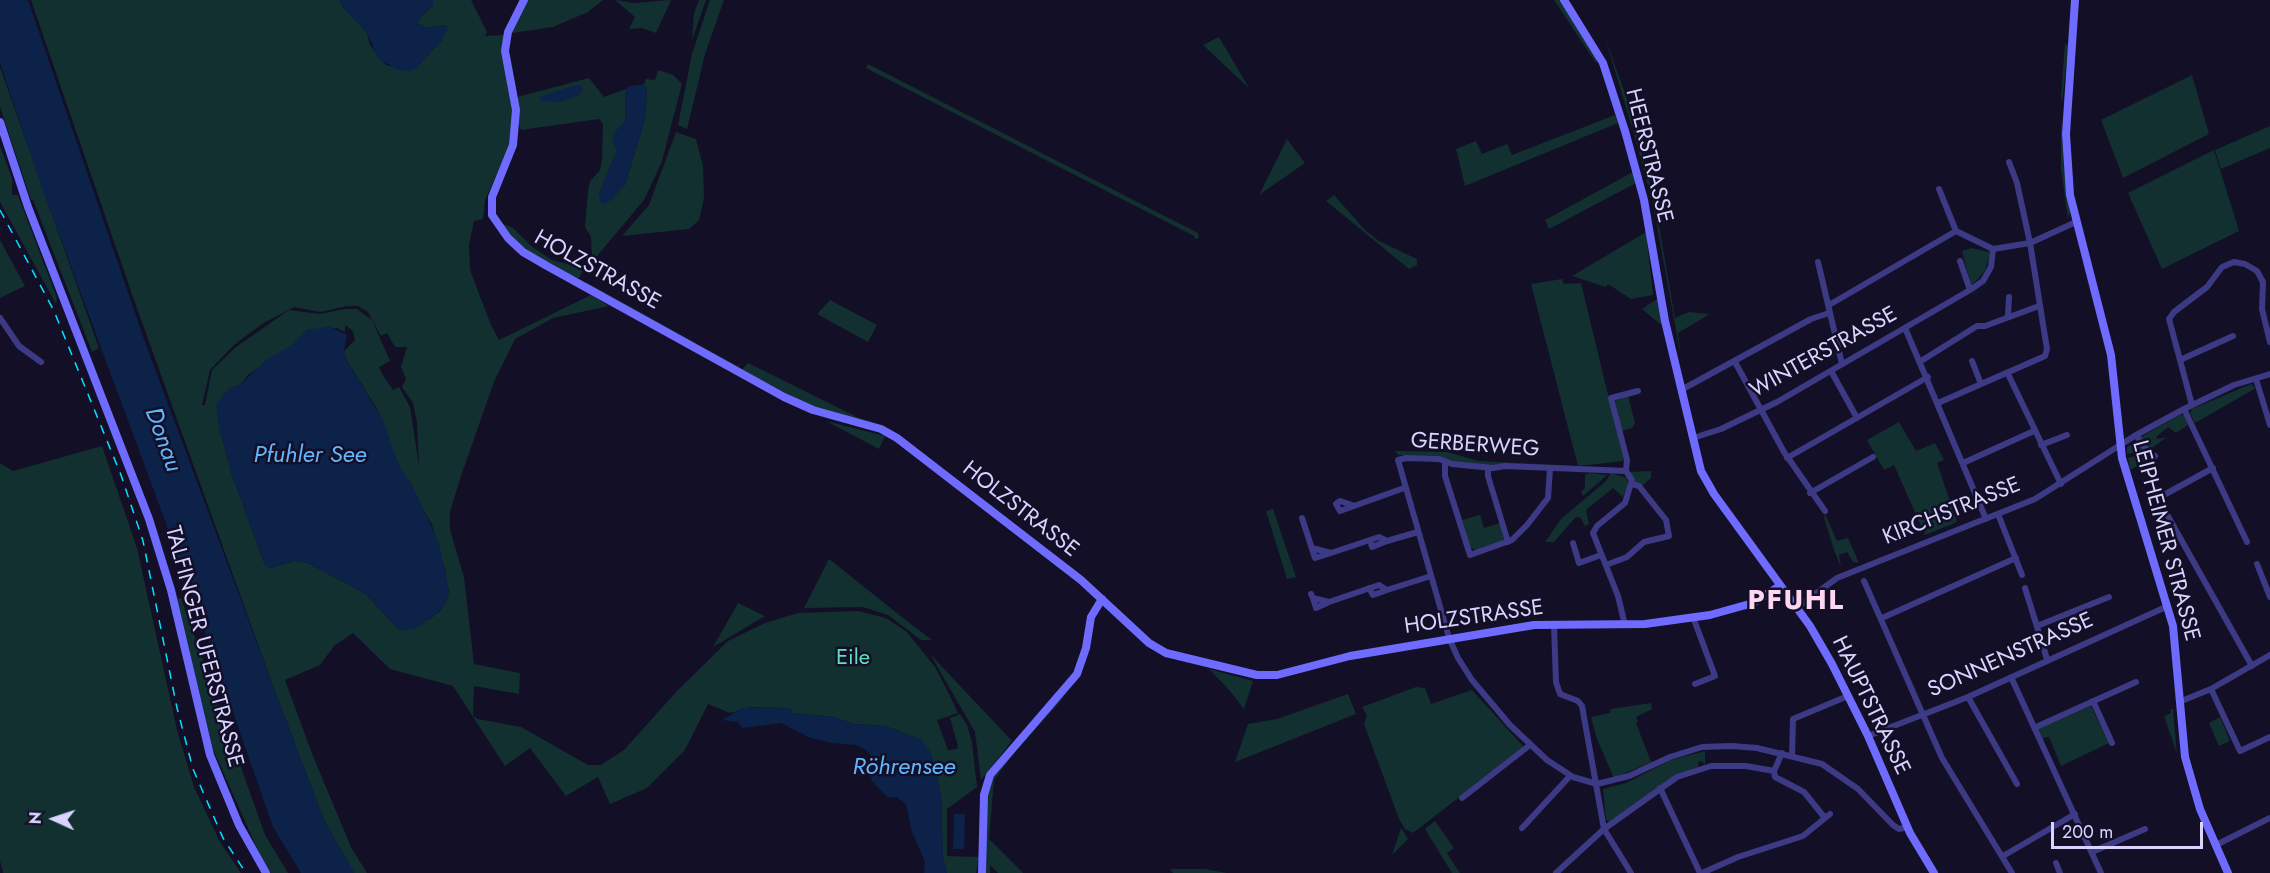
<!DOCTYPE html>
<meta charset="utf-8">
<style>
body{margin:0}
#map{position:relative;width:2270px;height:873px;overflow:hidden;background:#130f26;font-family:Jost,sans-serif}
canvas{display:block}
.north{position:absolute;left:24px;top:789px;width:60px;height:60px;-webkit-text-stroke:4px #130f26;paint-order:stroke;rotate:273deg;font-size:16px;font-weight:700;line-height:24px;text-align:center;color:#d9d4ff}
.north::after{content:'';display:block;margin:auto;width:21px;height:27px;background:#d9d4ff;clip-path:polygon(50% 0,100% 100%,50% 72%,0 100%)}
.scale{position:absolute;left:2051px;top:822px;width:152px;height:27px;box-sizing:border-box;border:3px solid #d9d4ff;border-top:0;padding-left:8px;font-size:18px;line-height:21px;white-space:nowrap;color:#d9d4ff;-webkit-text-stroke:4px #130f26;paint-order:stroke}
</style>
<div id="map">
<canvas width="2270" height="873"></canvas>
<div class="north">N</div>
<div class="scale">200 m</div>
</div>
<script>
const c = document.querySelector('canvas').getContext('2d');
c.lineJoin = 'round';
function fillPath(path, color) {
  c.fillStyle = color;
  c.fill(path, 'evenodd');
}
function toPath(rows) {
  const path = new Path2D();
  for (const r of rows) {
    path.moveTo(r[0], r[1]);
    for (let i = 2; i < r.length; i += 2) path.lineTo(r[i], r[i + 1]);
  }
  return path;
}
function trace(path, color, width, dash) {
  c.strokeStyle = color;
  c.lineWidth = width;
  c.lineCap = dash ? 'butt' : 'round';
  c.setLineDash(dash || []);
  c.stroke(path);
}
function drawText(font, color, halo, rows, align = 'center') {
  c.font = font + ' Jost,sans-serif';
  c.lineWidth = 5;
  c.setLineDash([]);
  c.textBaseline = 'middle';
  c.strokeStyle = halo;
  c.fillStyle = color;
  for (const [text, x, y, turn = 0] of rows) {
    c.save();
    c.translate(x, y);
    c.rotate((+turn || 0) * Math.PI / 180);
    c.textAlign = isNaN(turn) ? turn : align;
    if (halo) c.strokeText(text, 0, 0);
    c.fillText(text, 0, 0);
    c.restore();
  }
}
fillPath(toPath([
 [31,0,340,0,341,5,367,33,370,45,386,65,408,71,417,67,442,40,446,25,427,28,419,24,418,20,433,5,433,0,471,0,487,32,485,36,504,35,512,101,512,140,485,200,483,219,474,221,469,245,470,270,491,325,499,340,591,295,609,306,553,318,515,339,494,382,461,476,450,512,450,530,464,577,474,664,520,673,519,694,474,686,473,716,478,719,521,727,588,765,601,765,624,750,677,691,728,641,765,623,798,613,858,611,886,618,907,632,935,667,944,684,958,713,937,720,948,750,957,749,958,746,950,718,960,714,967,725,972,742,977,787,947,809,947,856,979,857,976,873,947,873,943,858,941,796,930,752,919,740,897,730,884,726,854,724,833,717,793,713,790,709,752,707,730,713,708,704,685,750,647,788,610,804,598,777,566,796,530,748,505,766,453,686,390,669,353,633,334,646,320,665,285,680,313,756,351,847,367,873,354,873,324,820,273,686,134,300],
 [347,306,358,306,368,312,381,336,387,333,395,347,407,347,401,367,406,379,402,387,413,403,417,422,419,466,410,407,399,387,393,390,382,374,379,367,390,361,372,320,357,309,345,309,320,314,289,310,236,347,212,370,205,405,202,405,210,370,234,345,262,324,294,307,320,312],
 [345,325,353,331,355,340,344,351,347,361,376,407,399,466,432,525,444,566,449,592,441,610,430,619,402,630,397,628,366,594,308,563,295,561,270,568,265,565,232,475,219,427,228,389,240,385,249,374,291,346,307,330,337,328,345,332],
 [528,0,603,0,588,12,553,27,512,33],
 [615,0,634,3,671,0,656,33,642,28,629,29,635,17],
 [699,0,706,0,692,40,694,13],
 [710,0,724,0,705,54,687,129,678,125,692,54],
 [1554,0,1561,0,1597,59,1596,63],
 [1219,37,1249,88,1203,45],
 [1605,38,1627,99,1634,125,1632,127],
 [2065,43,2068,46,2062,104,2061,97],
 [868,64,1198,233,1199,238,1195,239,1194,236,866,68],
 [0,67,99,348,92,352,33,200,31,200,0,107],
 [658,70,673,75,682,84,662,161,644,200,587,268,592,257,591,237,585,227,588,191,590,181,600,170,602,159,603,124,599,119,521,130,519,125,517,97,589,78,604,97,626,89,625,121,613,141,617,150,599,194,625,185,645,119,647,89,644,84,646,79,655,80],
 [2192,75,2209,134,2123,178,2101,120],
 [2061,114,2064,169,2070,212,2068,219,2061,169],
 [1615,115,1618,123,1465,186,1456,149,1476,141,1482,154,1507,144,1512,155],
 [2270,126,2270,148,2221,169,2215,150],
 [1633,130,1636,130,1655,203,1675,318,1689,312,1710,314,1678,333,1681,357,1653,204],
 [676,132,696,139,703,166,704,198,699,220,689,229,622,236,649,205],
 [1287,139,1305,163,1259,195],
 [0,146,12,178,12,195,18,195,57,298,56,304,0,202],
 [2214,150,2239,231,2162,269,2128,193],
 [1633,172,1636,183,1549,229,1545,220],
 [1334,195,1365,230,1379,241,1417,259,1417,265,1409,269,1326,201],
 [501,223,513,228,531,246,552,260,583,268,580,277,577,278,539,259,509,236],
 [1646,232,1653,295,1631,299,1608,284,1606,287,1572,276],
 [0,240,25,286,0,298],
 [1972,248,1989,252,1989,257,1985,271,1971,286,1962,251],
 [1562,279,1564,284,1581,283,1624,461,1578,466,1531,284],
 [586,282,737,366,742,363,738,367,587,284],
 [1657,299,1662,322,1660,324,1642,309],
 [830,300,877,325,868,342,817,314],
 [748,363,859,418,886,426,824,410,801,401,742,370],
 [2251,384,2256,388,2195,423,2190,413,2192,409],
 [1628,395,1635,423,1632,428,1622,431,1615,401],
 [2180,415,2184,415,2188,425,2176,433,2168,427,2156,437,2157,439,2167,437,2149,450,2141,437],
 [826,421,885,436,879,449],
 [1899,422,1916,451,1935,443,1944,460,1937,463,1957,522,1925,535,1894,465,1884,470,1867,440],
 [2138,441,2145,451,2127,454,2127,447],
 [102,446,137,548,177,730,194,787,220,842,241,873,3,873,0,861,0,463,13,471],
 [1395,451,1447,452,1479,461,1576,466,1488,466,1453,463,1437,456,1398,455],
 [2146,453,2150,459,2130,470,2128,458],
 [1651,471,1651,478,1642,486,1634,482,1629,472],
 [1590,473,1607,475,1583,496,1581,492,1585,488,1585,475],
 [1611,473,1627,478,1628,485,1623,497,1613,488,1586,510,1589,524,1585,526,1581,518,1576,517,1554,542,1545,542,1561,519,1606,481],
 [1273,509,1296,577,1287,579,1266,511],
 [1825,514,1837,541,1848,538,1859,563,1853,562,1847,552,1839,555,1841,567,1834,550,1824,517],
 [1480,515,1484,528,1500,523,1504,541,1477,551,1469,547,1462,520],
 [829,559,907,621,932,640,921,640,888,615,863,607,804,608],
 [181,598,265,835,288,873,271,873,259,853,213,749,177,599],
 [738,603,765,616,713,647],
 [930,654,1012,741,981,780,975,732],
 [1209,669,1253,681,1244,709,1230,691],
 [1416,687,1425,688,1431,704,1472,690,1524,747,1413,833,1405,829,1399,819,1364,724,1367,716,1362,707],
 [1069,692,1017,749,994,780,989,839,1023,873,998,873,990,865,990,873,984,873,987,797,992,779,1046,714],
 [1348,694,1356,714,1235,762,1248,724,1277,719],
 [1651,703,1652,709,1636,717,1638,722,1636,723,1651,762,1614,778,1597,739,1591,717,1610,713,1611,709],
 [2091,706,2109,743,2061,766,2049,737,2042,738,2038,729],
 [2170,709,2173,709,2177,754,2164,716,2171,713],
 [2220,717,2230,741,2219,746,2209,723],
 [1705,751,1705,765,1702,761,1698,762,1698,767,1676,775,1609,822,1606,819,1603,789,1626,783,1671,760],
 [1435,821,1454,848,1447,853,1460,873,1452,873,1425,829],
 [1401,828,1408,839,1392,855],
 [1170,869,1205,869,1227,873,1173,873]
]), '#12302f');
fillPath(toPath([
 [0,0,28,0,145,342,273,686,324,820,354,873,301,873,273,827,188,583,42,188,0,63],
 [340,0,433,0,433,5,418,20,419,24,427,28,446,25,448,29,442,40,417,67,412,71,397,70,378,58,367,33,341,5],
 [644,84,647,89,645,119,625,185,611,200,605,204,601,203,599,194,617,150,613,141,613,134,625,121,626,89,630,86],
 [577,85,582,86,583,91,579,95,561,102,541,101,540,97,548,94],
 [329,326,347,335,344,351,347,361,383,420,399,466,412,485,439,543,449,592,446,603,436,614,416,628,403,630,397,628,366,594,308,563,295,561,270,568,265,565,232,475,219,427,216,404,228,389,240,385,266,360,290,346,305,331],
 [776,707,791,709,793,713,833,717,854,724,884,726,921,739,930,752,936,771,941,796,943,858,947,873,924,873,925,862,912,832,906,804,896,797,889,798,872,781,871,777,874,767,871,762,872,757,867,751,856,745,833,743,811,738,781,723,742,728,738,722,722,720,742,708],
 [954,814,965,814,964,849,953,849]
]), '#0c2248');
trace(toPath([
 [1939,189,1956,231,1993,249,2030,243,2076,222],
 [1960,261,1970,290],
 [1818,262,1842,364],
 [1829,305,1956,231],
 [2008,316,2009,297],
 [0,318,19,346,41,362],
 [1905,328,1986,519],
 [2180,360,2233,336],
 [1921,361,1977,326,1985,326,2039,306],
 [1972,361,1981,384],
 [1735,362,1784,452,1825,511],
 [1831,371,1857,418],
 [2008,374,2061,484],
 [2256,379,2270,425],
 [1681,390,1811,319,1829,313],
 [1938,403,2045,356,2047,349,2030,243,2017,183,2009,162],
 [2192,405,2169,319,2174,312,2207,287,2222,267,2234,262,2245,264,2257,271,2263,282,2262,309,2270,342],
 [2184,409,2247,542],
 [2136,435,2152,458,2155,456],
 [1693,438,1721,429,1777,402,1970,290,1983,281,1991,267,1993,249],
 [2041,445,2067,435],
 [1787,458,1928,377],
 [1445,461,1445,476,1470,555,1512,540,1527,525,1548,498,1550,469],
 [1963,463,2034,431],
 [1488,468,1488,476,1508,542],
 [2213,468,2162,496,2160,502,2252,666],
 [1626,471,1627,460,1611,398,1638,391],
 [1810,493,1873,457],
 [1352,505,1340,501,1336,504,1340,511,1404,488],
 [1998,514,2022,575],
 [1302,518,1315,558,1331,553],
 [1370,540,1372,547,1387,541],
 [1573,543,1579,563,1601,555],
 [1312,548,1331,553,1379,537,1387,541,1418,532],
 [2257,564,2270,597],
 [1606,565,1627,557,1644,542,1669,536,1666,520,1639,486,1632,484],
 [1864,581,1942,758,2012,873],
 [1369,588,1373,595,1387,590],
 [2025,588,2047,659],
 [1311,594,1313,598,1329,602,1379,585,1387,590,1431,576],
 [1313,598,1316,608,1329,602],
 [1796,608,1837,578,2035,499,2136,435,2184,409,2234,385,2270,374],
 [1693,617,1715,676,1695,684],
 [1882,618,2016,558],
 [1554,625,1556,682,1560,694,1578,701,1582,706,1604,829,1631,873],
 [1625,625,1618,596,1593,533,1597,526,1625,503,1632,480,1626,471,1505,466,1493,468,1452,464,1439,459,1406,458,1398,460,1449,638,1458,658,1472,680,1510,725,1547,760,1573,777,1597,784,1629,776,1670,757,1702,747,1732,746,1757,748,1822,764,1858,789,1893,825,1899,829,1908,827],
 [2037,626,2109,597],
 [2011,677,2101,873],
 [2211,689,2240,751,2270,737],
 [1968,697,2017,784],
 [2093,701,2112,743],
 [2179,702,2211,689,2270,655],
 [2036,727,2136,682],
 [1868,736,1968,697,2168,606],
 [1792,755,1793,719,1848,696],
 [1774,771,1775,777,1804,792,1825,818],
 [1774,771,1782,753],
 [1660,788,1700,873],
 [1462,798,1530,745],
 [1522,828,1570,776],
 [2216,845,2270,818],
 [2092,852,2145,829],
 [2003,856,2075,814],
 [2056,863,2060,873],
 [1556,873,1604,829,1677,777,1711,766,1746,766,1774,771],
 [1702,873,1738,857,1803,836,1830,814]
]), '#3d3a85', 6);
trace(toPath([
 [524,0,508,32,505,51,516,110,513,145,492,197,492,215,508,238,523,252,547,266,784,397,813,410,881,429,897,438,1081,580,1149,643,1166,653,1257,675,1277,675,1350,656,1534,625,1645,624,1710,615,1753,603,1780,586],
 [1564,0,1603,63,1625,131,1644,200,1665,321,1701,471,1714,494,1810,626,1832,664,1868,736,1910,833,1934,873],
 [2075,0,2066,134,2070,195,2111,355,2122,458,2173,626,2185,757,2200,809,2228,873],
 [0,122,28,207,149,519,171,590,210,755,239,825,266,873],
 [982,873,984,795,990,775,1077,674,1086,648,1091,617,1102,599]
]), '#6f6bff', 8);
trace(toPath([
 [0,210,54,311,121,475,143,541,177,708,193,769,223,838,246,873]
]), '#00e5ff', 1.5, [9, 8]);
drawText('22px', '#d9d4ff', '#130f26', [
 ["HEERSTRASSE",1648,156,76],
 ["HOLZSTRASSE",597,271,29],
 ["WINTERSTRASSE",1824,353,-29],
 ["GERBERWEG",1475,446,4],
 ["HOLZSTRASSE",1020,510,38],
 ["KIRCHSTRASSE",1952,512,-22],
 ["LEIPHEIMER STRASSE",2165,541,75],
 ["HOLZSTRASSE",1474,618,-8],
 ["TALFINGER UFERSTRASSE",203,647,75],
 ["SONNENSTRASSE",2011,656,-24],
 ["HAUPTSTRASSE",1870,706,64]
]);
drawText('22px', '#5fe0c0', '#130f26', [
 ["Eile",853,659]
]);
drawText('italic 24px', '#62b6ff', '#130f26', [
 ["Donau",162,440,70],
 ["Pfuhler See",310,456],
 ["Röhrensee",904,768]
]);
c.letterSpacing = '1.5px';
drawText('bold 28px', '#ffd6f0', '#130f26', [
 ["PFUHL",1796,602]
]);
c.letterSpacing = '0px';
</script>
